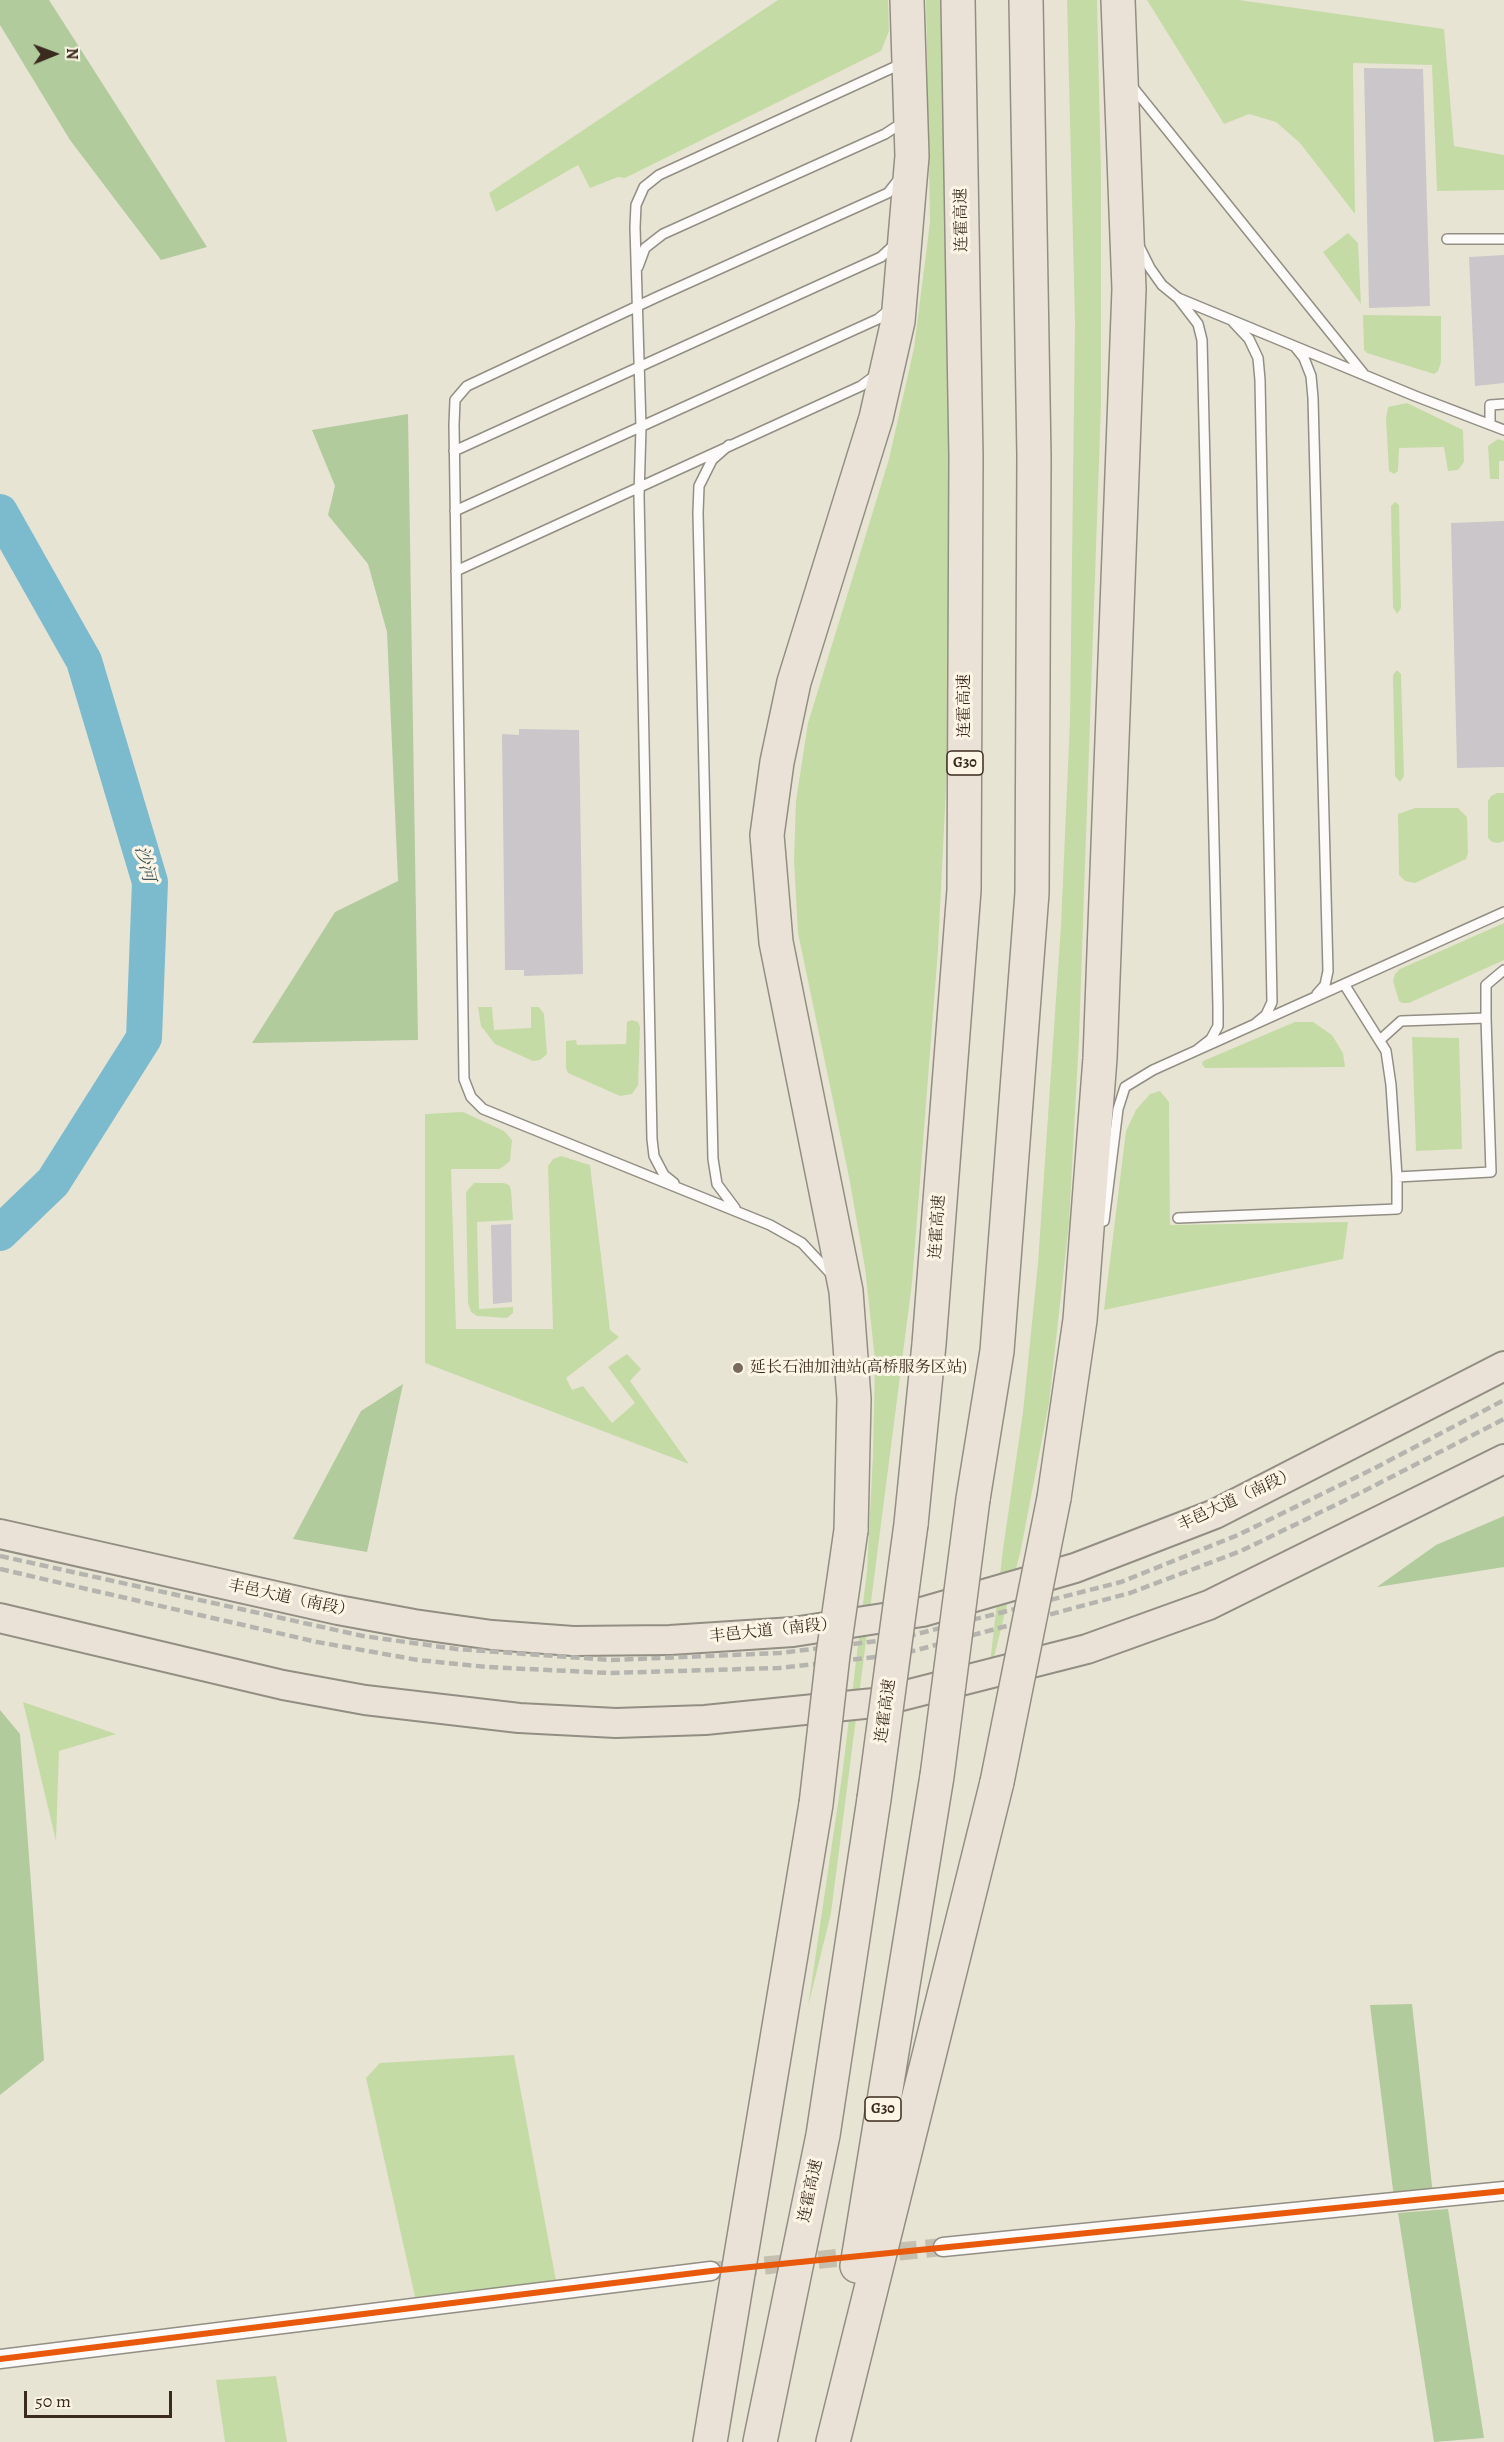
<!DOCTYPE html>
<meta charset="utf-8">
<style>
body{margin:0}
#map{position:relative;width:1504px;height:2442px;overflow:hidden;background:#e8e4d4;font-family:Alegreya,serif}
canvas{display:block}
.north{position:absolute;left:24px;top:24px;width:60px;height:60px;-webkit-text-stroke:4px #fcf5e5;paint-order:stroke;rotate:89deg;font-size:16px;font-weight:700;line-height:24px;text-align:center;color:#3b2a1e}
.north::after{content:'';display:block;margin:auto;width:21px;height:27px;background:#3b2a1e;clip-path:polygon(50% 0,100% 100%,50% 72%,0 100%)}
.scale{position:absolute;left:24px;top:2391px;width:148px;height:27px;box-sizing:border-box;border:3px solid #3b2a1e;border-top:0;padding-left:8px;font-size:18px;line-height:21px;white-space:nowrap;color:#3b2a1e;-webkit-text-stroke:4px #fcf5e5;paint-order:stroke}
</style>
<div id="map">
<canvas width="1504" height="2442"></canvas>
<div class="north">N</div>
<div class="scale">50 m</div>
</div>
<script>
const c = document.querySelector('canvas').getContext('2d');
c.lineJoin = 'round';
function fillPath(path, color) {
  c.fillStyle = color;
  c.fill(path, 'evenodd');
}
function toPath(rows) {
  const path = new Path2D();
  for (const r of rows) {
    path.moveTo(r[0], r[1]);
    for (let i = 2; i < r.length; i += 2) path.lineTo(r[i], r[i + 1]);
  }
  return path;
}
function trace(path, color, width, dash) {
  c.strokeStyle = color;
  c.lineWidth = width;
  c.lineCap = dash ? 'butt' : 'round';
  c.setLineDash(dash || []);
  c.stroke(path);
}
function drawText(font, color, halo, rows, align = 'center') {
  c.font = font + ' Alegreya,"Noto Serif SC",serif';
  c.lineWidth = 6;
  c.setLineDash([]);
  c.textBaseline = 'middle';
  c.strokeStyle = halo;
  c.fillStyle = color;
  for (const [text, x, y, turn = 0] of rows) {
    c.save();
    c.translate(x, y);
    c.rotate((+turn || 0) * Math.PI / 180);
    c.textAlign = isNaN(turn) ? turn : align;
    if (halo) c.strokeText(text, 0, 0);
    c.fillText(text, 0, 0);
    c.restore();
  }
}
fillPath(toPath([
 [778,0,888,0,889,31,881,51,625,178,618,177,590,188,578,165,496,212,489,193],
 [926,0,946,0,953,168,949,727,938,950,912,1283,831,1913,808,2007,842,1776,867,1571,873,1455,875,1360,865,1268,849,1177,798,933,794,859,796,801,808,723,889,459,914,348,930,222],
 [1067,0,1097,0,1101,174,1101,404,1079,1038,1069,1223,1049,1403,1021,1549,988,1681,1003,1549,1023,1412,1038,1263,1061,925,1070,720,1075,322],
 [1147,0,1239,0,1444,29,1454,146,1504,155,1504,190,1437,191,1432,65,1353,63,1355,214,1300,143,1276,122,1249,114,1224,124],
 [1348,233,1358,243,1361,304,1323,252],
 [1363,315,1441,316,1441,362,1438,371,1434,374,1367,353,1364,350],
 [1407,403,1463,430,1464,462,1458,470,1448,471,1444,447,1399,448,1398,471,1394,474,1389,471,1386,419,1388,407],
 [1498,439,1504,441,1504,461,1499,461,1499,479,1490,479,1488,446],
 [1395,502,1399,505,1401,608,1397,614,1393,607,1391,506],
 [1397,670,1401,674,1404,776,1400,782,1395,776,1393,675],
 [1497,793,1504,793,1504,841,1498,843,1492,842,1488,838,1488,801,1491,796],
 [1415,808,1458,808,1467,817,1468,853,1466,859,1415,883,1405,881,1399,875,1398,814],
 [1504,923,1504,960,1409,1003,1402,1003,1399,1001,1393,981,1395,974,1400,969],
 [478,1007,492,1007,494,1030,531,1028,531,1007,539,1007,544,1014,547,1054,540,1060,533,1061,495,1044,481,1026],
 [632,1020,638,1022,640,1027,638,1085,632,1094,620,1096,568,1073,566,1068,566,1041,576,1040,577,1045,626,1044,627,1022],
 [1295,1022,1313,1022,1332,1035,1343,1053,1345,1067,1205,1068,1202,1064,1203,1061],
 [1412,1037,1459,1038,1462,1149,1416,1151],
 [1160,1091,1169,1102,1170,1225,1348,1222,1343,1259,1104,1310,1126,1131,1136,1110,1150,1094],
 [463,1112,504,1131,512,1140,510,1161,504,1166,499,1169,451,1169,456,1329,553,1329,548,1166,553,1159,561,1156,590,1165,610,1330,619,1337,566,1378,572,1390,583,1386,612,1423,635,1403,608,1367,627,1354,641,1369,630,1381,689,1464,425,1363,425,1114],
 [474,1183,504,1183,509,1185,511,1190,513,1220,477,1222,479,1309,513,1307,513,1313,507,1318,477,1316,471,1312,468,1303,466,1192],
 [23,1702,116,1734,59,1751,56,1841],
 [514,2055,557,2286,416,2301,366,2078,380,2063],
 [276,2376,287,2442,225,2442,216,2380]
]), '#c5dba6');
fillPath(toPath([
 [0,0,49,0,207,247,161,260,70,140,0,25],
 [408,414,418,1040,252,1043,335,912,398,881,387,632,368,564,328,515,335,486,312,430],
 [403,1384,367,1552,293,1539,361,1411],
 [1504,1516,1504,1567,1377,1587,1436,1545],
 [0,1710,20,1734,44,2060,0,2095],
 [1412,2004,1433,2195,1394,2198,1370,2005],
 [1448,2209,1484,2438,1434,2442,1398,2213]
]), '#b2cb9c');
trace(toPath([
 [0,512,84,661,150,882,144,1038,53,1182,0,1233]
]), '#7cbbce', 36);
fillPath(toPath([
 [1364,68,1423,69,1430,306,1369,308],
 [1504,255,1504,383,1475,386,1469,257],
 [1504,521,1504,767,1457,768,1451,523],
 [519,729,579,730,583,974,524,976,524,970,505,970,502,734,519,735],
 [511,1224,512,1302,493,1304,491,1225]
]), '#cbc6c9');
trace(toPath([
 [711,2271,943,2247]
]), '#c5bfb0', 18, [18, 9]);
const lane = toPath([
 [1131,85,1363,373],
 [1447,239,1504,239],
 [1139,246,1150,268,1162,285,1178,298,1415,396,1504,430],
 [638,267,645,248,663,234,885,134,905,121],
 [1178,298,1198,324,1202,340,1218,1007,1218,1026,1211,1039,1197,1050],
 [1233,322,1249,339,1258,358,1260,380,1272,1002,1266,1015,1255,1024],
 [1296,348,1304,358,1311,376,1313,398,1328,971,1325,985,1317,994],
 [1490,424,1490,405,1504,404],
 [729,445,712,460,699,486,698,513,713,1159,717,1184,735,1208],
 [454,451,881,257,894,245],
 [455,511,878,319,890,309],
 [456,571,861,386,876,375],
 [1344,984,1386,1051,1391,1085,1397,1177,1491,1172,1486,1018,1401,1021,1380,1040],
 [1486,1018,1486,985,1504,970],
 [674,1183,664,1175,654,1156,652,1139,639,496,641,427,635,227,636,205,644,187,659,175,901,64],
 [1178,1218,1397,1209,1397,1177],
 [1104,1221,1118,1109,1125,1087,1153,1070,1504,912],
 [831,1274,802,1243,770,1225,483,1109,471,1097,464,1079,454,425,455,400,467,386,657,297,888,193,899,179]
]);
const street = toPath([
 [943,2247,1504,2191],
 [0,2359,711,2271]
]);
const primary = toPath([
 [0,1534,338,1610,414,1624,492,1635,573,1641,670,1640,793,1632,922,1612,1075,1568,1215,1514,1504,1366],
 [0,1618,283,1685,365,1700,519,1718,616,1723,705,1720,874,1703,1087,1649,1209,1605,1504,1459]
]);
const highway = toPath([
 [1054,1498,1080,1320,1100,1058,1129,289,1118,0],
 [973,1499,997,1351,1032,893,1034,456,1026,0],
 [911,1524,929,1344,964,890,966,457,958,0],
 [851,1530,854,1399,846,1291,776,942,767,835,777,762,794,682,876,418,898,321,912,156,907,0],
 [857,2266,937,1776],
 [710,2442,816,1804],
 [760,2442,823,2135,874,1799],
 [833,2442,997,1782]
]);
trace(lane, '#928e84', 12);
trace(street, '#928e84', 21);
trace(primary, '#928e84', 32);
trace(highway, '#928e84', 36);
trace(lane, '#fcfbf9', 9);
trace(street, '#fcfbf9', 18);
trace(primary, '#ebe2d7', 28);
trace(highway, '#ebe2d7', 33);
trace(toPath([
 [0,1556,363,1636,456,1649,611,1660,780,1653,901,1638,1121,1582,1238,1535,1375,1468,1504,1400],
 [0,1569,317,1642,418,1660,487,1667,609,1673,779,1668,902,1654,1130,1593,1241,1551,1364,1491,1504,1419]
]), '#b6b4af', 4.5, [9, 4.5]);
const highwayBridge = toPath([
 [937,1776,973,1499],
 [997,1782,1054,1498],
 [874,1799,911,1524],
 [816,1804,833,1655,851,1530]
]);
trace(highwayBridge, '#928e84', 36, []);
trace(highwayBridge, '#ebe2d7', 33);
trace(toPath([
 [0,2359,711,2271,1504,2191]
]), '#e8590c', 6);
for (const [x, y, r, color] of [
 [738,1368,6,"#786b5e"]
]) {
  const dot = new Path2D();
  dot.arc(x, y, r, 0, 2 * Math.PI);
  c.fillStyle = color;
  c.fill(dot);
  trace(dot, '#fcf5e5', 2);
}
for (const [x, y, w] of [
 [965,763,36],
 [883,2109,36]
]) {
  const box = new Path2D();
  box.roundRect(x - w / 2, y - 12, w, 24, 4.5);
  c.fillStyle = '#fcf5e5';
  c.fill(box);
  trace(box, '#3b2a1e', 1.5);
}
drawText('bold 15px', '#3b2a1e', null, [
 ["G30",965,763],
 ["G30",883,2109]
]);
drawText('16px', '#3b2a1e', '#fcf5e5', [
 ["连霍高速",962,220,-91],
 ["连霍高速",965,706,-90],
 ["连霍高速",938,1227,-86],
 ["丰邑大道（南段）",1237,1500,-25],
 ["丰邑大道（南段）",291,1599,12],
 ["丰邑大道（南段）",773,1631,-6],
 ["连霍高速",886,1711,-82],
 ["连霍高速",811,2191,-78]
]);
drawText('16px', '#3b2a1e', '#fcf5e5', [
 ["延长石油加油站(高桥服务区站)",750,1368]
], 'left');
drawText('italic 18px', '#41575b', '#fcf5e5', [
 ["沙河",144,864,76]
]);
</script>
